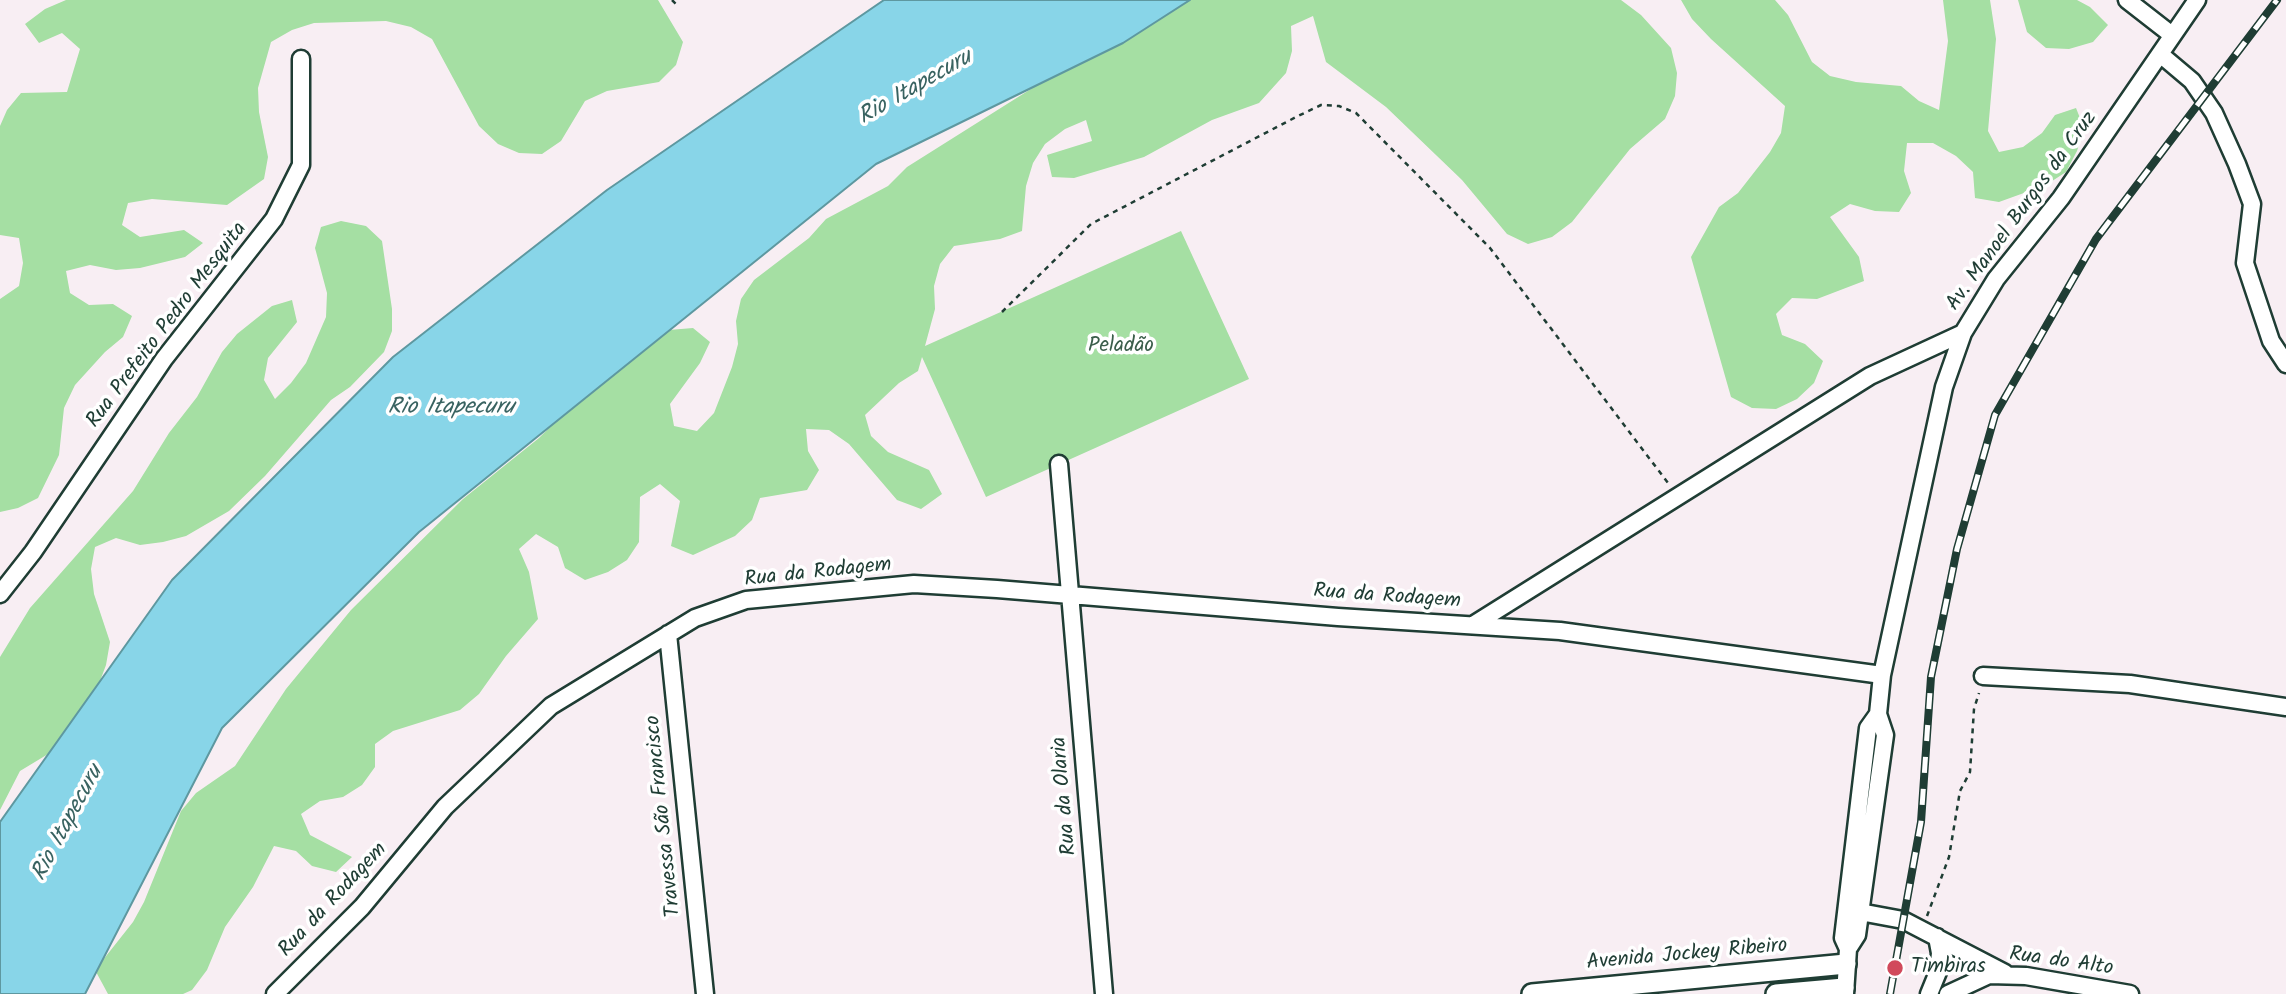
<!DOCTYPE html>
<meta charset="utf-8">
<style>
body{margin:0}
canvas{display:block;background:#f8eef3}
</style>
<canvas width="2286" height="994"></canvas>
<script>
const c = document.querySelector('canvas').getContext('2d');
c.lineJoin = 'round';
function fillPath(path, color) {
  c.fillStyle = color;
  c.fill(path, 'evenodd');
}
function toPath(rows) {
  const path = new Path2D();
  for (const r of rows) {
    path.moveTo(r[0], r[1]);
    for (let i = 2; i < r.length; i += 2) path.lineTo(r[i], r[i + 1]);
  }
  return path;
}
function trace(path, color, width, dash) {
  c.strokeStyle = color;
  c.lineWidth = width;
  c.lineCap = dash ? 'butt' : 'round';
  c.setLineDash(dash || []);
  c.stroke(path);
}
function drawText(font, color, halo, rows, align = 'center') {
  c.font = font + ' Kalam,sans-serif';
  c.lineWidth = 7;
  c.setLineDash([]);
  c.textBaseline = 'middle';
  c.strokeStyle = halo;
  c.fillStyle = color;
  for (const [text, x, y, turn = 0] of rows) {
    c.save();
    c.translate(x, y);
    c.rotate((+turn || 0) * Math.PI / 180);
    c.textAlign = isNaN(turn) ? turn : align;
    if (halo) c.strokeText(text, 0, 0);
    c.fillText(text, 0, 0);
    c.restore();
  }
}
fillPath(toPath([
 [66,0,658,0,683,42,676,65,659,82,607,91,585,101,561,141,542,154,519,153,498,144,479,126,432,39,411,27,386,21,314,23,292,30,271,42,258,88,259,112,268,157,264,179,227,205,152,199,128,203,122,225,140,237,184,230,203,243,185,257,140,268,116,270,90,265,66,271,70,293,89,305,113,304,132,316,123,337,105,352,75,385,64,408,59,455,38,498,18,508,0,512,0,299,19,286,23,263,19,238,0,235,0,126,7,110,21,93,67,92,80,49,62,33,39,43,25,24,45,9],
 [1180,0,1621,0,1641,15,1671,48,1677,73,1675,96,1665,119,1630,149,1572,222,1552,237,1528,244,1507,234,1462,180,1386,107,1326,62,1313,16,1291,26,1292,51,1286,73,1259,103,1212,120,1144,157,1074,178,1052,177,1047,155,1092,141,1086,120,1065,129,1045,144,1033,163,1026,186,1022,231,1000,239,954,246,940,264,934,286,935,309,925,346,1181,231,1249,379,986,497,922,357,918,371,899,383,865,415,871,436,888,452,929,470,942,494,921,509,897,500,849,444,829,430,806,429,808,451,819,470,807,490,760,498,752,520,735,536,693,555,671,546,680,501,660,484,640,497,639,542,627,560,608,572,585,580,565,568,558,547,536,534,519,549,529,572,538,619,506,656,479,694,460,710,393,731,375,744,375,767,362,785,343,797,320,801,301,814,310,835,352,857,336,872,312,866,296,851,274,846,253,887,225,927,207,970,192,990,183,994,108,994,95,970,133,922,144,902,181,811,196,793,235,766,286,689,351,610,463,499,539,438,574,403,669,330,693,328,710,342,700,363,670,404,674,426,697,431,714,413,732,367,738,344,736,321,741,299,754,280,809,238,826,219,888,186,907,167,1069,65],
 [1681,0,1775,0,1788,15,1812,62,1830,76,1856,82,1901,86,1919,101,1939,110,1948,41,1943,0,1990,0,1996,39,1988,131,1999,152,2023,147,2042,133,2055,115,2076,108,2084,128,2077,151,2066,172,2046,185,1999,202,1975,198,1973,172,1956,156,1933,143,1907,143,1904,171,1911,193,1899,212,1875,211,1850,204,1830,217,1859,257,1864,281,1817,299,1792,298,1776,314,1782,335,1805,344,1823,361,1814,383,1797,399,1776,409,1752,408,1731,397,1691,257,1719,207,1738,193,1770,152,1781,133,1785,106,1711,39,1692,19],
 [2018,0,2077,0,2090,7,2108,25,2093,42,2069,49,2046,48,2027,32],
 [341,221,366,226,382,241,392,309,392,331,384,352,350,387,331,400,265,476,229,511,186,536,163,542,140,545,116,538,95,547,91,569,94,594,110,642,106,665,97,689,63,745,20,771,0,810,0,657,30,608,133,491,169,433,197,397,222,352,237,334,272,306,292,300,297,322,268,358,264,380,275,399,291,383,306,363,326,317,327,293,315,248,321,227]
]), '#a5dfa3');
const water = toPath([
 [884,0,1190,0,1123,43,876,164,419,532,222,728,85,994,0,994,0,822,172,580,393,357,607,190,884,0]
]);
fillPath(water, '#88d5e8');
trace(water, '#5e98a0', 2);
const minor = toPath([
 [2127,0,2172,35],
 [2160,54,2192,81,2214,113,2237,164,2252,204,2245,263,2271,341,2286,364],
 [1059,464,1104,994],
 [0,594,33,552,164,359,274,219,301,165,301,59],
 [1473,625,1870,376,1963,333],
 [668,634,705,994],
 [1983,676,2130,684,2286,707],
 [1860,912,1903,920,2005,973],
 [1848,949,1843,938,1868,728,1878,714],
 [275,994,362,907,445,807,551,706,695,618,746,600,914,584,997,589,1338,617,1560,631,1882,675],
 [1845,994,1848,949,1857,935,1885,735,1878,714,1882,675,1944,387,1963,333,1996,279,2061,198,2197,0],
 [1929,994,1938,972,1940,953,1937,937],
 [1948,994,1989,975,2026,976,2130,994]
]);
const tertiary = toPath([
 [1532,994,1846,964],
 [1776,994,1844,988]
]);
trace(minor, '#1f3d34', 21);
trace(tertiary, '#1f3d34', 24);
trace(toPath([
 [672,0,677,5],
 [1002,312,1091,224,1298,116,1321,105,1339,106,1356,113,1490,248,1668,483],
 [1927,916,1949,857,1960,791,1970,772,1974,709,1979,693]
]), '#1f3d34', 2.5, [5, 5]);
trace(minor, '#fff', 16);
trace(tertiary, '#fff', 19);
const rail = toPath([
 [1890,994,1921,822,1931,677,1957,549,1995,415,2096,239,2277,0]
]);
trace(rail, '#1f3d34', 8);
trace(rail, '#fff', 5, [16]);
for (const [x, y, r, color] of [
 [1895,968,9,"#d1495b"]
]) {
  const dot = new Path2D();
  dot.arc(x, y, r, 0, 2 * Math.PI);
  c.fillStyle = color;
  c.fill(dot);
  trace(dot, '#fff', 2.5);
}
drawText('21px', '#1f3d34', '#fff', [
 ["Av. Manoel Burgos da Cruz",2023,212,-54],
 ["Rua Prefeito Pedro Mesquita",168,326,-53],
 ["Rua da Rodagem",818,574,-6],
 ["Rua da Rodagem",1387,598,4],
 ["Rua da Olaria",1066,796,-95],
 ["Travessa São Francisco",665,816,-96],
 ["Rua da Rodagem",334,901,-47],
 ["Avenida Jockey Ribeiro",1687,956,-5],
 ["Rua do Alto",2061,963,8]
]);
drawText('21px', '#3a5d4a', '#fff', [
 ["Peladão",1121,347]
]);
drawText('21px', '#1f3d34', '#fff', [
 ["Timbiras",1911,968]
], 'left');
drawText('italic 23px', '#396361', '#fff', [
 ["Rio Itapecuru",916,89,-30],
 ["Rio Itapecuru",451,409],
 ["Rio Itapecuru",69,824,-62]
]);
</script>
